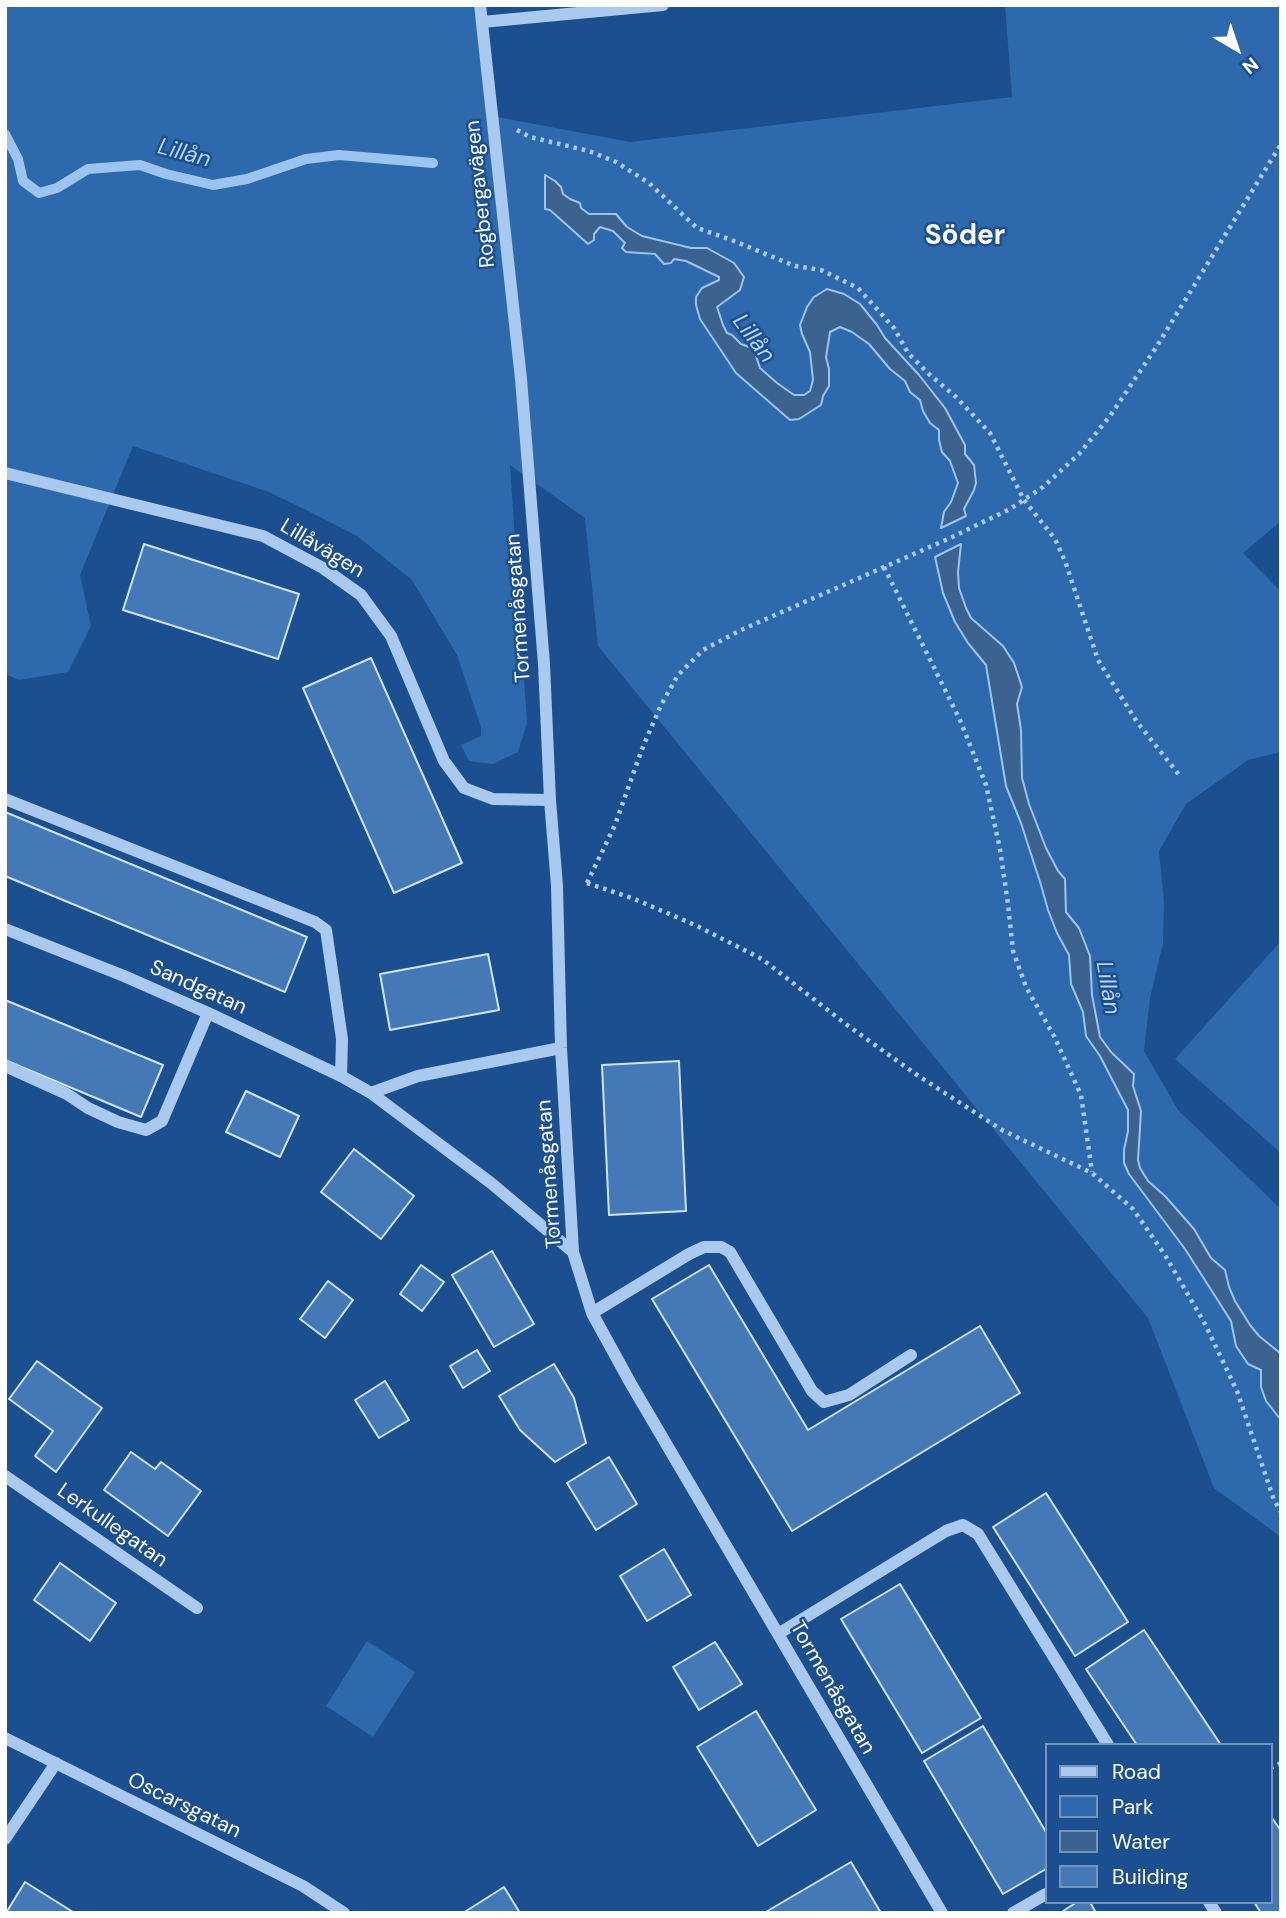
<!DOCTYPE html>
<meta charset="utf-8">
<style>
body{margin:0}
#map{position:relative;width:1286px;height:1918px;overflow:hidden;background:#1b4f8f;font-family:"DM Sans",sans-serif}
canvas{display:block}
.frame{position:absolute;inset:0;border:7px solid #fff;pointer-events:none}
.legend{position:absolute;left:1045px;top:1743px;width:228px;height:161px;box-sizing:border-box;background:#1b4f8f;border:2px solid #7695bc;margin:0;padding:9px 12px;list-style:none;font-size:21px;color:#fff}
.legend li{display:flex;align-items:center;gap:14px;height:35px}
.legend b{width:35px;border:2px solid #7695bc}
.north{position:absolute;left:1202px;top:14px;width:70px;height:70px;-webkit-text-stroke:5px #1b4f8f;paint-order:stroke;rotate:141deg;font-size:19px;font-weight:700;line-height:28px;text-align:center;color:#fff}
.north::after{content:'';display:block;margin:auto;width:24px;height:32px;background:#fff;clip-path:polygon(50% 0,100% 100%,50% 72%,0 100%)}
</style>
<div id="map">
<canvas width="1286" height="1918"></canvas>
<div class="frame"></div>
<ul class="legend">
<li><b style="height:9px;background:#a9c9ee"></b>Road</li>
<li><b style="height:19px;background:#2e69ad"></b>Park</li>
<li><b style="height:19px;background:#3c6290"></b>Water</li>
<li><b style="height:19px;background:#4478b7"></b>Building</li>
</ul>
<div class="north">N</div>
</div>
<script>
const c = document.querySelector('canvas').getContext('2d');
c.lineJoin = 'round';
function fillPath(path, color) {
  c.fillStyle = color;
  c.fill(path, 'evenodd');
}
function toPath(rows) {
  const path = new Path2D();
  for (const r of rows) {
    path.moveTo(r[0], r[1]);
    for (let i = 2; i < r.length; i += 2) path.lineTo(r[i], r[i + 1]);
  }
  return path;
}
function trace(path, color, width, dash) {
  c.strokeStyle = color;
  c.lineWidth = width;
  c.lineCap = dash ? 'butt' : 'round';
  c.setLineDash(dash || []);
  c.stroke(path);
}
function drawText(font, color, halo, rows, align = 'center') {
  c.font = font + ' "DM Sans",sans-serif';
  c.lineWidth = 5;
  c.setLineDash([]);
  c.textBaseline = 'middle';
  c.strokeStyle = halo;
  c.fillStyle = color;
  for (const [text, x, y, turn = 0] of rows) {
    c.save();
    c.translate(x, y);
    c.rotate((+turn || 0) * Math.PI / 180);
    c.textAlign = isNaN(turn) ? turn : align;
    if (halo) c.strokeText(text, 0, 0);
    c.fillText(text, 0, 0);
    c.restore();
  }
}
fillPath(toPath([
 [5,5,473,5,492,116,630,142,1012,97,1005,5,1281,5,1281,521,1243,553,1281,592,1281,752,1248,760,1186,804,1159,851,1164,902,1163,943,1150,998,1144,1051,1178,1110,1281,1209,1281,1537,1214,1488,1148,1318,598,646,585,518,510,465,527,723,518,752,493,764,469,761,461,745,481,736,481,727,457,655,412,580,357,536,308,511,269,492,133,446,80,575,91,626,68,672,19,680,5,674],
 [1281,941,1281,1153,1175,1059],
 [367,1641,415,1672,373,1737,326,1706]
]), '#2e69ad');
const water = toPath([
 [545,175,555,181,561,187,563,194,570,199,580,203,581,208,589,214,616,214,627,227,642,236,691,248,707,248,734,263,744,277,740,290,717,307,723,325,727,333,732,335,741,344,757,350,756,356,760,368,777,383,794,395,804,395,810,391,813,380,810,352,802,334,800,325,807,307,814,297,827,289,844,294,860,304,877,325,885,338,919,375,945,408,965,445,965,454,974,465,976,483,974,490,964,509,966,516,941,528,944,512,951,502,958,483,950,461,942,452,939,440,939,430,930,423,923,411,920,400,910,392,905,381,890,369,869,344,852,332,840,327,830,332,826,357,829,369,829,386,823,396,821,405,799,419,790,420,736,373,700,319,696,305,696,297,702,288,719,280,719,277,686,261,674,259,671,263,664,264,655,254,626,252,622,248,625,243,613,231,600,227,594,234,594,240,588,244,550,210,545,209,545,175],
 [961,544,958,572,959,588,966,608,971,618,1003,646,1014,663,1022,687,1017,704,1021,730,1022,778,1029,804,1046,848,1058,871,1065,879,1066,912,1079,928,1090,956,1092,995,1100,1037,1111,1052,1134,1074,1133,1086,1141,1111,1138,1160,1140,1168,1148,1181,1165,1196,1194,1229,1211,1258,1225,1270,1229,1287,1235,1301,1250,1325,1259,1336,1280,1353,1281,1420,1266,1401,1261,1387,1261,1370,1248,1364,1236,1346,1231,1321,1185,1249,1129,1174,1124,1163,1124,1150,1128,1131,1128,1110,1100,1056,1086,1036,1083,1012,1071,984,1069,955,1057,933,1048,910,1041,885,1021,823,1006,786,986,665,968,643,955,622,943,593,935,557,961,544]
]);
fillPath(water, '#3c6290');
trace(water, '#9cc4f0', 2);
trace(toPath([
 [5,134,18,159,23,181,39,193,57,188,88,169,140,165,166,174,213,185,247,179,306,159,339,155,433,163]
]), '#9cc4f0', 10);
const building = toPath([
 [144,544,299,594,278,659,123,610,144,544],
 [371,658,462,863,394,893,303,688,371,658],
 [5,812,307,937,285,992,5,876,5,812],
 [488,954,499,1010,390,1030,380,974,488,954],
 [5,1000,163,1065,141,1117,5,1060,5,1000],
 [679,1061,686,1211,609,1215,602,1065,679,1061],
 [246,1091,299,1116,280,1157,226,1132,246,1091],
 [354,1149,414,1196,381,1239,321,1192,354,1149],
 [492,1251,534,1324,494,1347,452,1275,492,1251],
 [421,1265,444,1282,422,1311,400,1294,421,1265],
 [709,1265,808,1430,980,1326,1020,1393,792,1531,652,1299,709,1265],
 [328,1281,353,1300,325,1338,300,1319,328,1281],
 [477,1350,490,1371,463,1388,450,1366,477,1350],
 [37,1361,102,1408,56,1472,35,1456,53,1431,9,1399,37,1361],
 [554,1364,574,1398,586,1443,555,1462,520,1430,499,1396,554,1364],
 [385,1381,409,1420,379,1438,355,1400,385,1381],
 [131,1452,155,1469,161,1462,201,1491,168,1536,104,1490,131,1452],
 [609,1457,637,1504,596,1530,567,1483,609,1457],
 [1046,1493,1128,1622,1075,1656,993,1527,1046,1493],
 [664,1549,691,1595,647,1621,620,1576,664,1549],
 [60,1563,116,1603,90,1641,34,1600,60,1563],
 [900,1584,981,1718,922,1753,841,1619,900,1584],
 [1144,1630,1221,1745,1137,1745,1086,1669,1144,1630],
 [715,1642,742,1684,699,1710,673,1667,715,1642],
 [756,1711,816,1810,758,1846,697,1747,756,1711],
 [983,1726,1046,1832,1046,1869,1003,1894,924,1761,983,1726],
 [1270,1815,1281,1831,1281,1913,1261,1913,1254,1902,1270,1902,1270,1815],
 [851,1862,881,1913,764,1913,851,1862],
 [25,1882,73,1912,6,1913,25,1882],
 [504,1887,520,1913,463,1913,504,1887],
 [1077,1902,1090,1902,1096,1913,1060,1913,1077,1902]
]);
fillPath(building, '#4478b7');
trace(building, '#cfe3fa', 2);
trace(toPath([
 [517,130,530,137,589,151,616,162,649,183,697,228,729,239,795,266,821,270,858,288,894,328,908,353,930,375,956,397,990,433,1024,500,1055,539,1065,561,1098,660,1137,722,1180,776],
 [884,567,960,720,986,785,1000,849,1008,904,1013,951,1026,987,1054,1036,1081,1095,1092,1172],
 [587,883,615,825,642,749,661,705,678,675,703,650,741,630,948,539,1010,509,1043,487,1079,454,1110,416,1157,346,1281,144],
 [587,883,632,898,695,925,762,959,847,1025,917,1075,1002,1130,1092,1173,1133,1209,1165,1255,1205,1324,1237,1391,1274,1500,1281,1512],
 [1270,1768,1281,1763]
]), '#a9c9ee', 4.5, [3.5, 5]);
trace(toPath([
 [480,5,521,379,544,664,550,800,557,886,561,1048,573,1252,592,1313,631,1384,942,1913],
 [482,22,663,5],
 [5,473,263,536,323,568,361,595,391,636,444,761,464,788,493,799,550,800],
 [5,799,315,922,326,930,342,1039,341,1076],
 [5,929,124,976,208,1013,341,1076,371,1093,418,1076,561,1048],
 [5,1066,67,1094,88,1108,118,1122,146,1130,162,1121,208,1013],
 [371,1093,491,1183,573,1252],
 [592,1313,689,1254,704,1247,721,1247,730,1252,812,1391,824,1402,849,1395,911,1355],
 [5,1476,197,1608],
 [778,1634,946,1531,963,1525,978,1534,1108,1745],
 [5,1738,303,1886,344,1913],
 [5,1839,56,1763],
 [1209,1902,1216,1913],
 [1013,1913,1046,1894]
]), '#a9c9ee', 12);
drawText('21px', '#fff', '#1b4f8f', [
 ["Rogbergavägen",481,194,-96],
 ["Lillåvägen",322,549,31],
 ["Tormenåsgatan",519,608,-94],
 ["Sandgatan",198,988,24],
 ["Tormenåsgatan",550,1174,-94],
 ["Lerkullegatan",112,1526,35],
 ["Tormenåsgatan",832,1688,60],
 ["Oscarsgatan",184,1806,26]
]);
drawText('italic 23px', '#b5d3f5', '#1b4f8f', [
 ["Lillån",184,154,15],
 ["Lillån",753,339,53],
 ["Lillån",1107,988,80]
]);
drawText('bold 28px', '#fff', '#1b4f8f', [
 ["Söder",965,237]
]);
</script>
